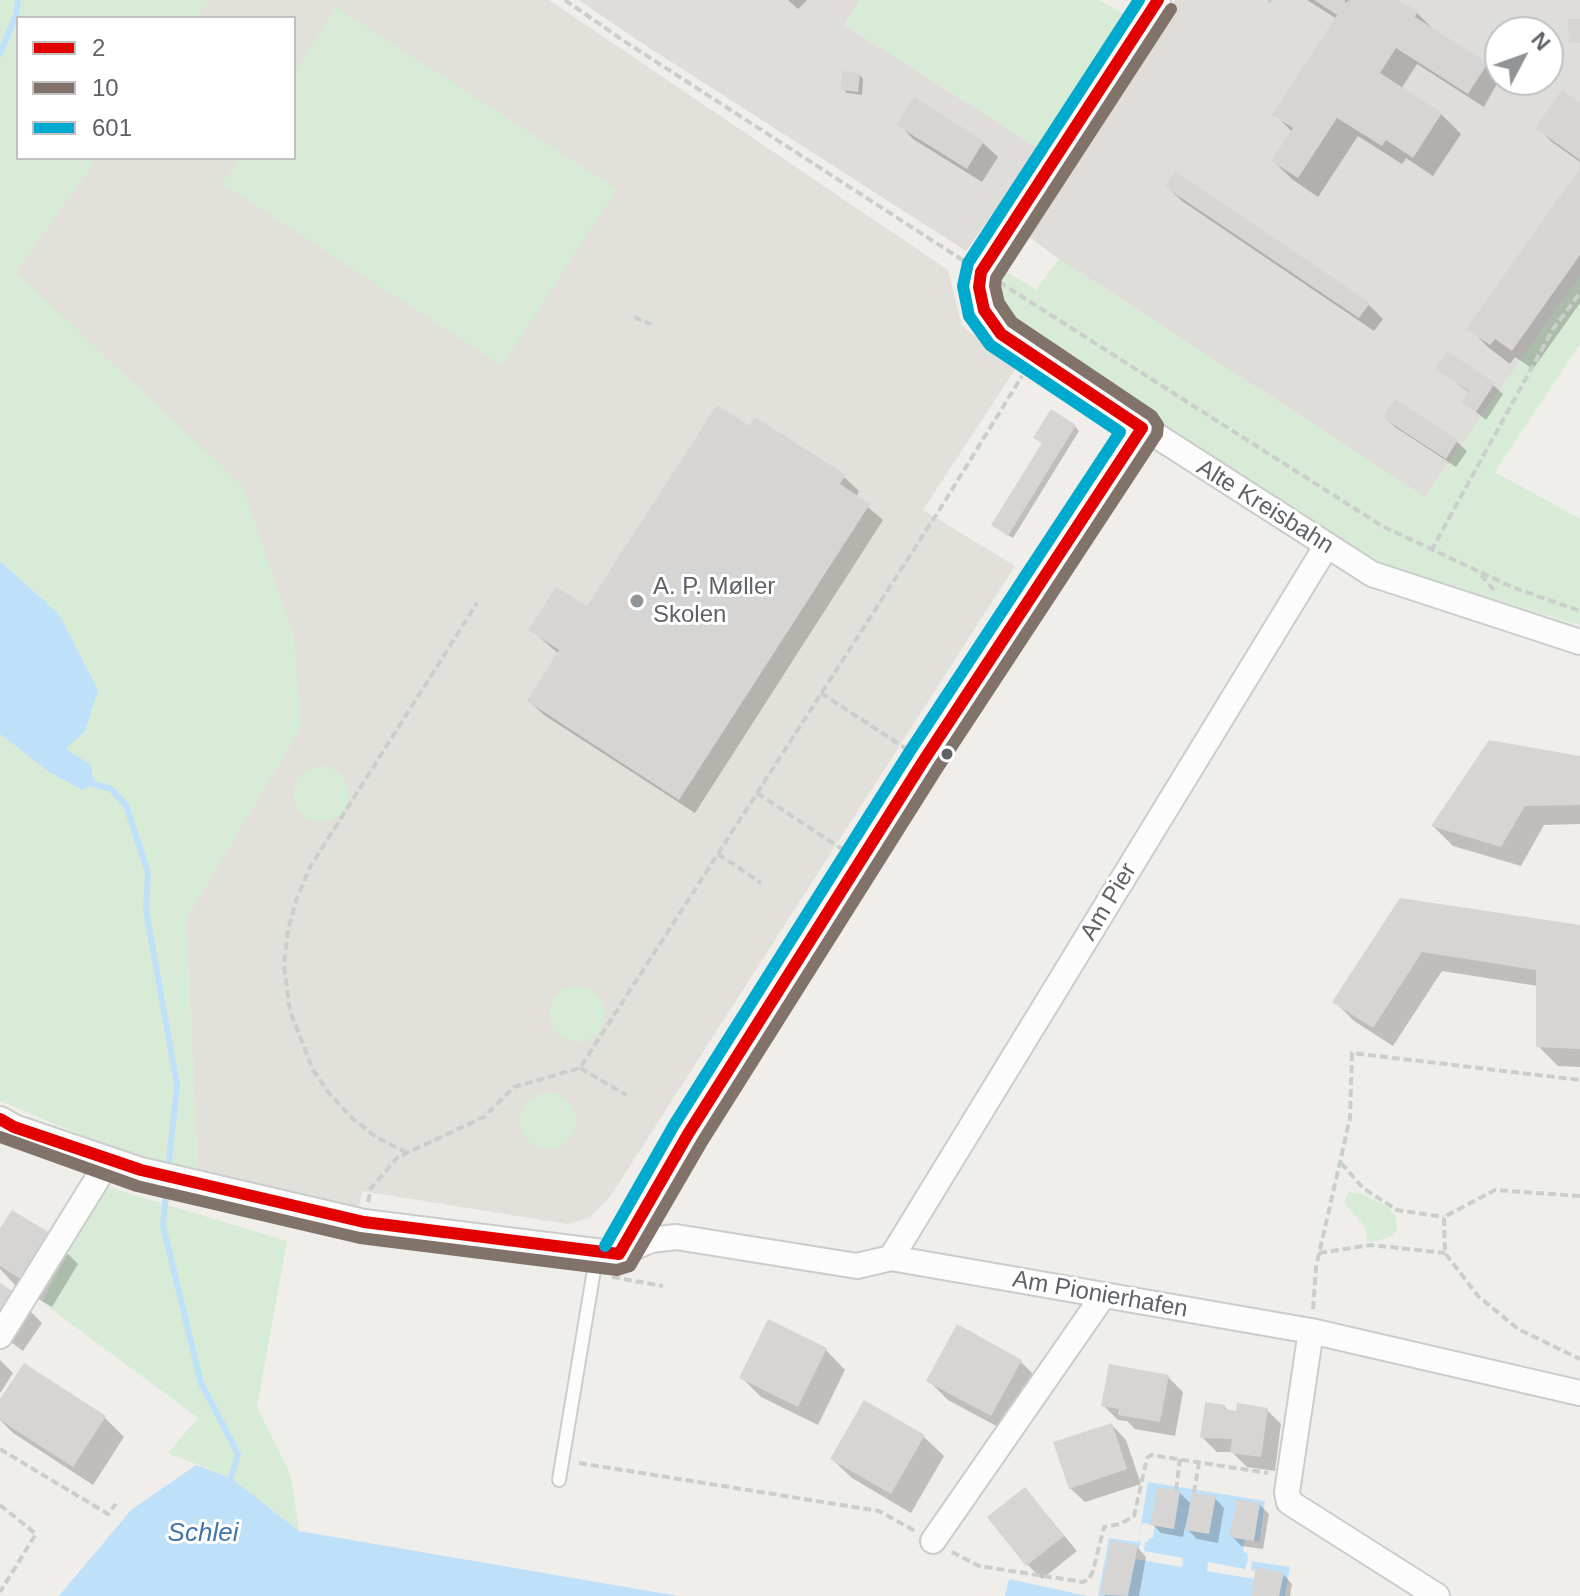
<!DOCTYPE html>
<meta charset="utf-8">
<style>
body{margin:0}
#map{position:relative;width:1580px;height:1596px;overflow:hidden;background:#efeeea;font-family:Helvetica,sans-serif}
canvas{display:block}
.legend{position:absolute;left:16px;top:16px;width:280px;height:144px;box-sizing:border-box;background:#fff;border:2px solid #bfc1c3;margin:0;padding:10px 14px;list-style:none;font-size:24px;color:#5f6368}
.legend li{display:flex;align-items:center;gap:16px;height:40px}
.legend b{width:40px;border:2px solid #bfc1c3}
.north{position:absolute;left:1484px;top:16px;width:80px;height:80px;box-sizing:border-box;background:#fff;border:2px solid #bfc1c3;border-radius:50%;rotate:49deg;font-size:22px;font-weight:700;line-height:32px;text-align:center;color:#5f6368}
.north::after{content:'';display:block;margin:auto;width:28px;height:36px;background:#919496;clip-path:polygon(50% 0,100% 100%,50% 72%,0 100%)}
</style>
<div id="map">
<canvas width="1580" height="1596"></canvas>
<ul class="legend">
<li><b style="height:10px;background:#e30000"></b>2</li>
<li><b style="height:10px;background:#82736a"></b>10</li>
<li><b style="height:10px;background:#00a9ce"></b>601</li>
</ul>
<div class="north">N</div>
</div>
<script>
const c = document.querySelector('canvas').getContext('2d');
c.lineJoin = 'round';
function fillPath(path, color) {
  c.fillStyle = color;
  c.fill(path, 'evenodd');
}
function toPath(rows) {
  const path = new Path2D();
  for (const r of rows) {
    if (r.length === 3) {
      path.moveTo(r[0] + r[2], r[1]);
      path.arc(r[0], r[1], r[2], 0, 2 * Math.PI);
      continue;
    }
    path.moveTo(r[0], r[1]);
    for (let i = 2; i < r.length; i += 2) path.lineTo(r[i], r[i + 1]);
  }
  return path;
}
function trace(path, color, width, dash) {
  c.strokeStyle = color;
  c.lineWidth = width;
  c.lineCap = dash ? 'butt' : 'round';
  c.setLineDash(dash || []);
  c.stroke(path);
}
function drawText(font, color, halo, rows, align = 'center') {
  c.font = font + ' Helvetica,sans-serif';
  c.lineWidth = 6;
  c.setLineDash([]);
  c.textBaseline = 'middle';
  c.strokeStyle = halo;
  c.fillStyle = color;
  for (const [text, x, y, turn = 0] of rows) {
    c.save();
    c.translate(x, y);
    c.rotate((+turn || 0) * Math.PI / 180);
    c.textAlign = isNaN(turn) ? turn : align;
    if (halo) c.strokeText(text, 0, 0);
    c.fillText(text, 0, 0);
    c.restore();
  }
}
fillPath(toPath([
 [579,0,860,0,845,25,1040,149,966,251,634,38],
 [1175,0,1580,0,1580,276,1425,497,1059,259,1025,234],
 [1500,32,1548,32,1548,80,1500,80]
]), '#dfddda');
fillPath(toPath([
 [209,0,549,0,948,270,962,326,1016,368,923,510,1015,566,610,1197,589,1218,567,1224,362,1191,359,1207,198,1174,186,919,301,727,16,272,97,158,294,158,294,18,196,18]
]), '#e2e0da');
fillPath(toPath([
 [0,0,209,0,196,18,18,18,18,158,97,158,16,272,242,485,294,636,301,727,186,919,198,1174,119,1151,0,1101,0,734,49,772,81,790,94,784,66,749,59,614,0,561],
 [860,0,1098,0,1130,17,1040,149,844,24],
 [336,7,617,189,502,366,222,184,239,158,294,158,294,73],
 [1059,259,1425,497,1580,276,1580,344,1495,472,1580,519,1580,625,1374,564,1023,332,1007,312,1000,293,1003,269,1036,290],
 [321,794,28],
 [577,1014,28],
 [548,1121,28],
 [104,1186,287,1241,257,1407,291,1476,299,1531,231,1478,168,1453,198,1418,42,1302],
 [1349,1192,1360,1193,1389,1208,1396,1216,1397,1231,1392,1236,1374,1242,1367,1241,1366,1228,1344,1202]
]), '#d8ebd6');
fillPath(toPath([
 [0,561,59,614,98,690,85,731,66,749,91,765,94,784,82,790,49,772,0,734],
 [196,1465,231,1478,299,1531,678,1596,59,1596,131,1510],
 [1148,1482,1265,1501,1257,1562,1290,1567,1285,1596,1098,1596,1109,1538,1138,1542],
 [1009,1579,1087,1596,1005,1596]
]), '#bfe0f9');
fillPath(toPath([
 [1142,1523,1155,1525,1153,1538,1149,1538,1148,1542,1145,1542,1144,1551,1183,1558,1182,1567,1135,1559,1141,1542,1138,1541],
 [1245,1539,1260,1542,1257,1562,1252,1561,1251,1570,1256,1571,1254,1579,1207,1571,1208,1562,1245,1569,1248,1560,1247,1553,1243,1552]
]), '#efeeea');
fillPath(toPath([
 [788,0,807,0,798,9],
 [1307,0,1393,0,1417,13,1437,33,1486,64,1500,78,1484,107,1417,64,1401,89,1441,114,1461,134,1433,176,1406,158,1402,164,1358,136,1318,197,1293,180,1273,161,1292,132,1275,114,1337,19],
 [859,74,863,79,862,95,847,93,843,89],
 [1580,105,1580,162,1552,142,1538,128],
 [899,124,983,143,998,157,982,182,913,139],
 [1580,171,1580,303,1533,369,1515,357,1510,364,1489,348,1469,328],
 [1167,187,1368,304,1383,319,1374,331,1182,201],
 [1438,369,1493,385,1503,394,1486,420,1464,402,1470,393],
 [1396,402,1457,442,1467,451,1456,467,1395,427,1385,418],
 [1075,426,1079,431,1013,538,998,529,1043,444,1035,438],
 [844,477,859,491,856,497,883,520,695,813,544,715,529,701,559,654,531,630,588,609],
 [1580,758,1580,824,1544,825,1521,866,1453,846,1433,826],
 [1401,900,1580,927,1580,1067,1558,1066,1538,1046,1538,986,1442,971,1393,1046,1354,1021,1335,1002],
 [0,1233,49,1235,78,1264,52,1307,15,1285,0,1269],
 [0,1285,13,1294,42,1323,23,1351,0,1334],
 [826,1350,845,1370,818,1425,761,1397,741,1377],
 [0,1360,13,1373,1,1392,0,1392],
 [1020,1361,1040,1381,1011,1434,948,1400,928,1380],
 [1168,1377,1183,1392,1175,1436,1135,1429,1127,1421,1118,1420,1103,1405],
 [0,1403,105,1418,124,1437,93,1485,13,1433,0,1420],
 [865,1403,924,1437,944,1456,911,1513,852,1478,832,1459],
 [1224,1406,1229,1412,1267,1410,1281,1424,1275,1471,1247,1467,1232,1452,1217,1452,1202,1437],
 [1112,1425,1126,1440,1141,1484,1085,1502,1070,1488],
 [1025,1489,1077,1551,1042,1579,1028,1565],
 [1179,1492,1192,1505,1215,1498,1224,1508,1218,1543,1197,1539,1185,1527,1183,1537,1161,1533,1152,1524],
 [1259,1504,1269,1514,1263,1549,1241,1546,1232,1536],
 [1137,1547,1146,1557,1139,1596,1105,1596,1103,1594],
 [1283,1574,1292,1584,1290,1596,1253,1596]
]), '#0003');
trace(toPath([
 [0,54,16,15,18,0],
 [94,784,111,789,126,805,148,873,146,910,177,1085,168,1171],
 [167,1182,163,1226,201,1383,238,1454,231,1478]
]), '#bfe0f9', 6);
fillPath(toPath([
 [1314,0,1345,0,1345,3,1350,0,1397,0,1418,11,1415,17,1488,63,1468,94,1396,48,1380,73,1442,113,1413,158,1386,140,1382,146,1337,118,1298,178,1271,161,1293,128,1272,115,1337,15],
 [1568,19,1580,19,1580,43,1569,43],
 [842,71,860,73,858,92,841,90],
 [1562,90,1580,102,1580,160,1535,128],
 [914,97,984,141,967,169,896,125],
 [1580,168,1580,255,1512,351,1495,339,1490,345,1466,329],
 [1175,171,1370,303,1359,318,1165,187],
 [1447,351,1495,383,1476,412,1461,402,1469,391,1435,369],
 [1395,399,1458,440,1446,459,1383,418],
 [717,405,750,426,755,417,846,475,840,484,870,504,679,800,527,701,559,650,528,630,556,587,587,606],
 [1051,409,1076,425,1008,536,991,525,1042,443,1033,438],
 [1489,740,1580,756,1580,805,1525,806,1501,847,1431,826],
 [1400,898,1580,925,1580,1049,1536,1047,1536,970,1422,952,1373,1028,1332,1002],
 [12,1210,50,1233,21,1279,0,1266,0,1228],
 [0,1283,14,1292,0,1313],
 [768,1319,827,1348,798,1407,739,1378],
 [957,1324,1022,1360,991,1416,926,1381],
 [24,1363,106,1416,73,1467,0,1420,0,1399],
 [1109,1364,1169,1375,1160,1422,1118,1415,1119,1409,1101,1406],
 [864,1400,925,1435,891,1494,830,1459],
 [1205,1402,1225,1405,1224,1409,1236,1411,1237,1403,1268,1408,1261,1457,1230,1453,1232,1439,1200,1438],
 [1112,1423,1127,1469,1069,1489,1053,1442],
 [1025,1487,1064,1536,1026,1566,987,1517],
 [1157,1487,1180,1491,1174,1529,1150,1525],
 [1192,1493,1216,1496,1209,1534,1185,1530],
 [1237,1499,1260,1503,1254,1541,1229,1537],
 [1111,1540,1138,1546,1128,1596,1100,1595],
 [1256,1567,1284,1573,1279,1596,1251,1596]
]), '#d6d5d3');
const lane = toPath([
 [559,1480,597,1252]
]);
const street = toPath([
 [1158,0,981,272,979,287,984,310,1001,334,1034,357,1372,574,1580,642],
 [0,1119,14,1127,141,1170,364,1222,619,1254,651,1240,676,1237,857,1266,891,1258,1311,1331,1580,1393],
 [619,1254,688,1134,924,760,1142,428],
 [891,1258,1327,545],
 [1311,1331,1287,1492,1289,1502,1437,1596],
 [0,1336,109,1160],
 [933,1541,1103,1296]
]);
trace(lane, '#cbcccc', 16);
trace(street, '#cbcccc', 28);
trace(toPath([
 [565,0,624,41,964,261],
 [1268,0,1271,2],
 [999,282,1382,526,1512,587,1580,611],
 [634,317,651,324],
 [1431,551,1553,329,1580,293],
 [1481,575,1494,590],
 [821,693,905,748],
 [757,793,842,849],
 [718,854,761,883],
 [580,1068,626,1095],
 [407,1153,376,1137,352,1118,328,1092,313,1070,290,1011,284,965,288,930,296,901,310,867,477,603],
 [1341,1163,1363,1188,1397,1210,1444,1217],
 [1580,1196,1495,1190,1444,1217,1445,1253,1478,1296,1518,1329,1580,1359],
 [368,1202,371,1188,398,1157,484,1117,514,1087,580,1068,940,509,1022,376],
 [1319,1253,1371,1245,1445,1253],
 [612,1277,663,1286],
 [1313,1309,1316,1267,1350,1118,1352,1053,1580,1080],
 [0,1449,108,1514,116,1504],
 [579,1463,879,1511,917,1532],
 [1176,1490,1180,1459],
 [1194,1493,1199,1462],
 [0,1505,36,1534,0,1592],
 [952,1552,979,1566,1083,1582,1089,1579,1093,1571,1104,1527,1120,1524,1134,1516,1147,1458,1151,1455,1268,1473]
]), '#cacfcc', 4, [8, 4]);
trace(lane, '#fdfcfc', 12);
trace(street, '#fdfcfc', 24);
trace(toPath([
 [1142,428,1001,334,984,310,979,287,981,272,1158,0],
 [0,1119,14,1127,141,1170,364,1222,619,1254],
 [619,1254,688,1134,924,760,1142,428]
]), '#e30000', 12);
trace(toPath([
 [0,1137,137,1186,360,1238,617,1270,630,1266,702,1142,937,769,1157,434,1158,425,1152,416,1012,322,999,303,995,286,996,278,1171,9]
]), '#82736a', 12);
trace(toPath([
 [605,1246,674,1125,910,751,1120,432,990,345,969,316,963,286,968,263,1139,0]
]), '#00a9ce', 12);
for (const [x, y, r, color] of [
 [637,601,8,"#919496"],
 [947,754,7,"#5f6368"]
]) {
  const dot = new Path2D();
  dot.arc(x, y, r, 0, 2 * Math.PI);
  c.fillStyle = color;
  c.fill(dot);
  trace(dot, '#fff', 3);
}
drawText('24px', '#5f6368', '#fff', [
 ["Alte Kreisbahn",1265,507,32],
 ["Am Pier",1109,902,-59],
 ["Am Pionierhafen",1100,1295,10]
]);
drawText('24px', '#5f6368', '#fff', [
 ["A. P. Møller",653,587],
 ["Skolen",653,615]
], 'left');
drawText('italic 26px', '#4174aa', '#fff', [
 ["Schlei",203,1534]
]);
</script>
